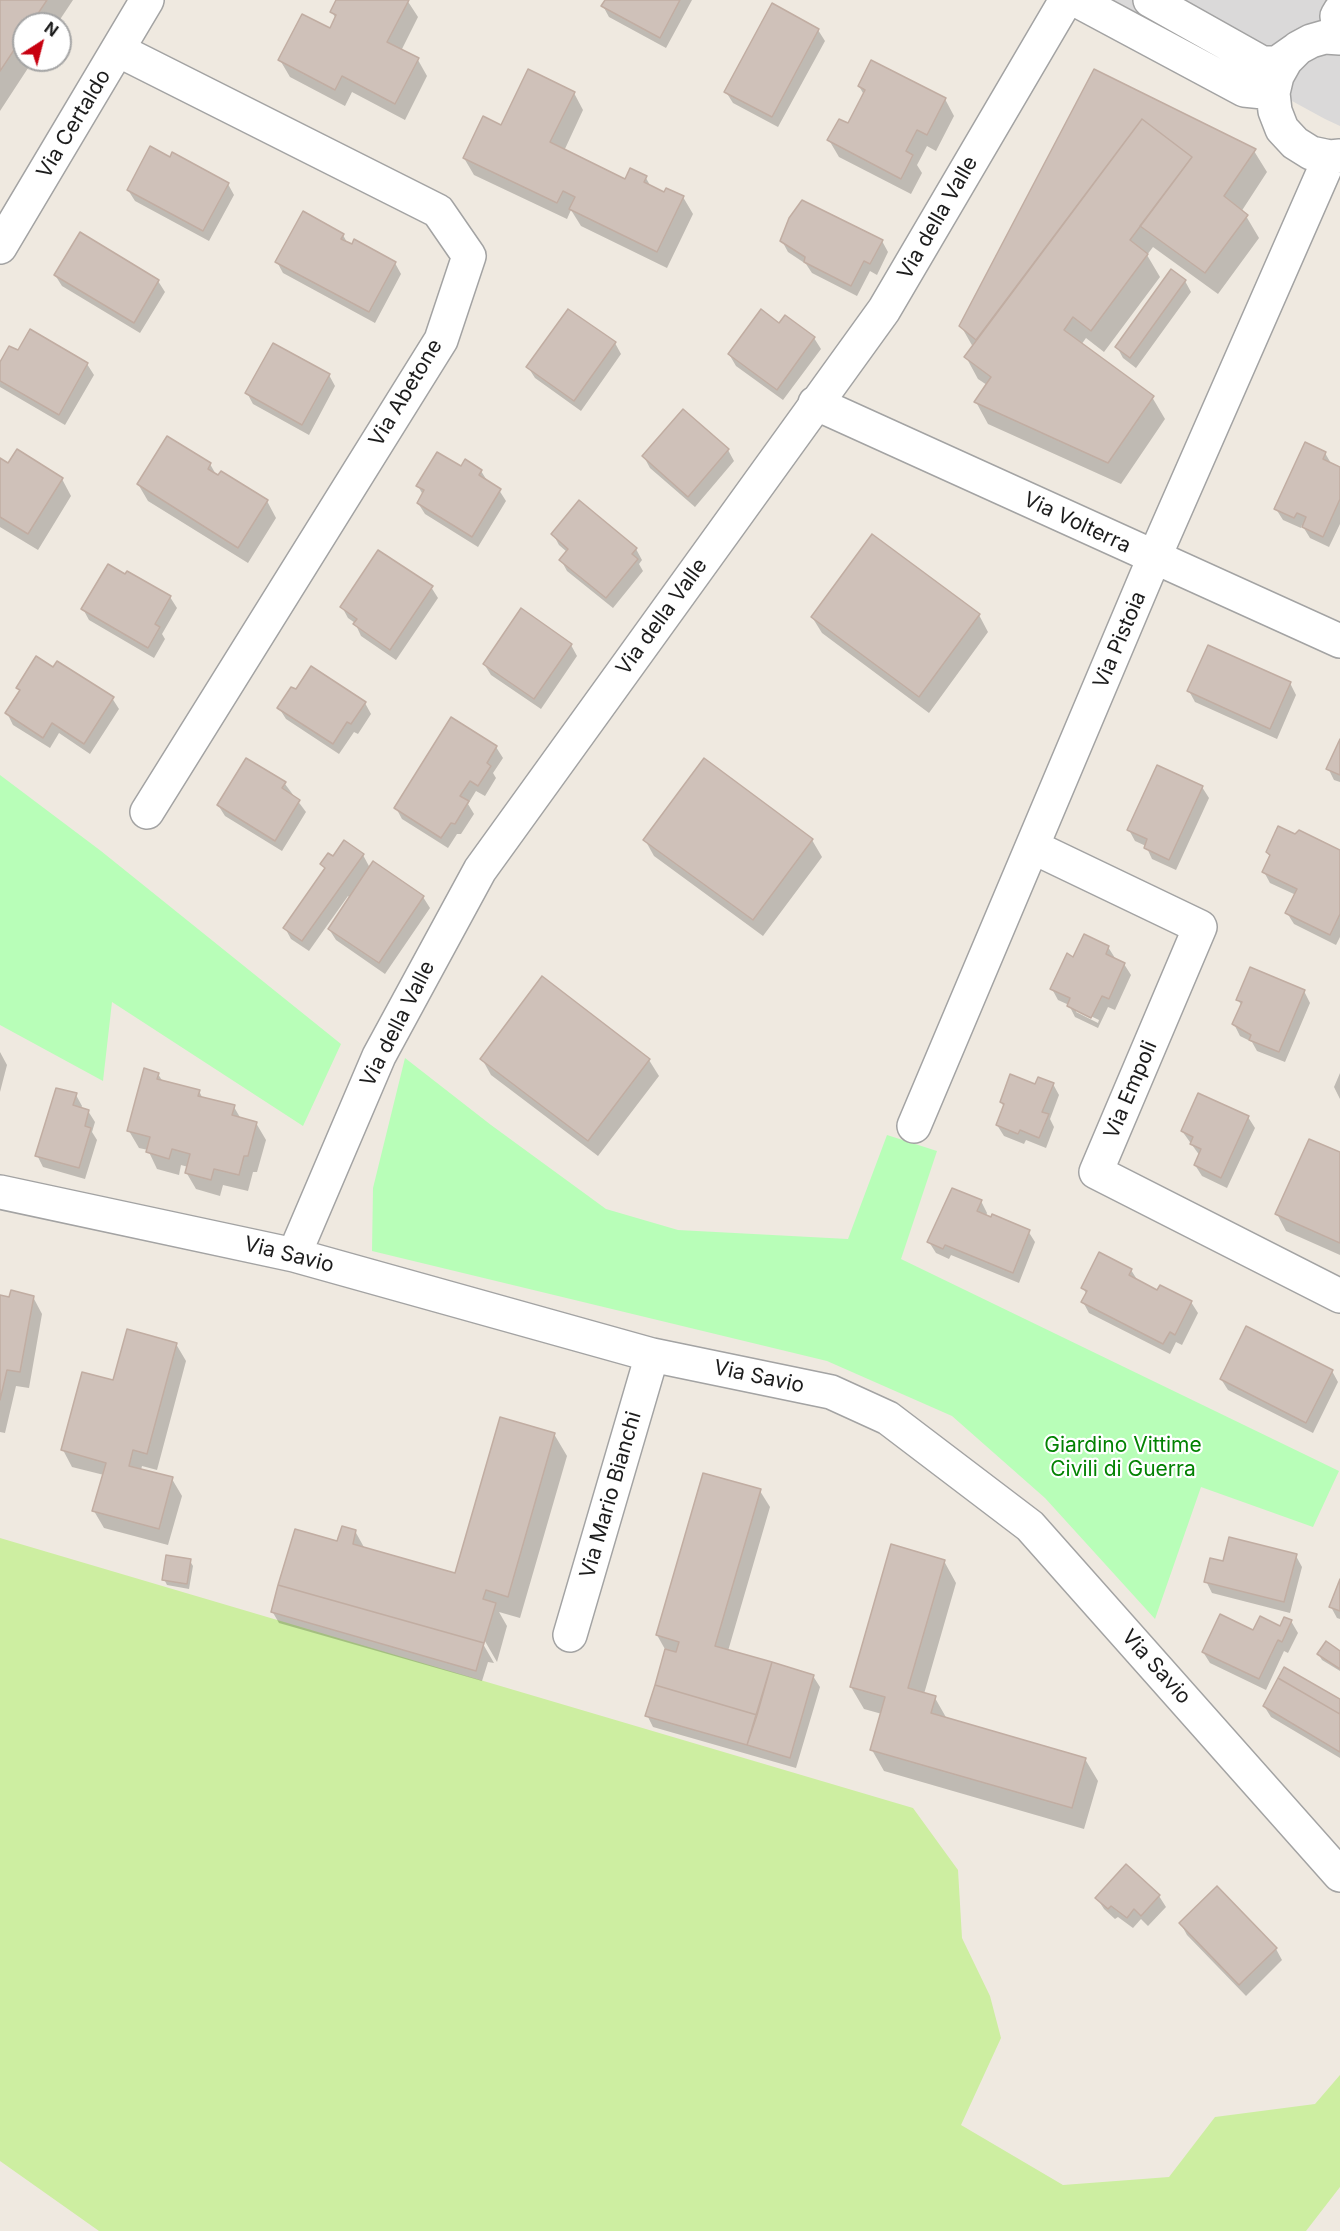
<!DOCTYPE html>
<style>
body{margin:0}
#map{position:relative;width:1340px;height:2231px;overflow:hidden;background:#efe9e0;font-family:Inter,sans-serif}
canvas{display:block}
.north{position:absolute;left:12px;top:12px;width:60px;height:60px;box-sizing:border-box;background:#fff;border:2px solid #a4a4a4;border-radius:50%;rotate:36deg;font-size:16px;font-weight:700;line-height:24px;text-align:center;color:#1c1c1c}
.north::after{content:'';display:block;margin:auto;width:21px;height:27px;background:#c80010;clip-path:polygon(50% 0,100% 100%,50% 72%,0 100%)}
</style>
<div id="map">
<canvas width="1340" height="2231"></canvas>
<div class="north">N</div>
</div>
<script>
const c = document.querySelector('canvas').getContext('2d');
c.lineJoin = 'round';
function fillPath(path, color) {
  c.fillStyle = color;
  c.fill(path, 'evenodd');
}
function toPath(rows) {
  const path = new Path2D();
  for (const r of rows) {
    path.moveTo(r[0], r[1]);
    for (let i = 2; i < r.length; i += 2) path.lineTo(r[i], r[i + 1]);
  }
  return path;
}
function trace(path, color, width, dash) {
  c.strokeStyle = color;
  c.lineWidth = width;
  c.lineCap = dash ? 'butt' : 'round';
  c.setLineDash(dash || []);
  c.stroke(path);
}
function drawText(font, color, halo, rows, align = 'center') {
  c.font = font + ' Inter,sans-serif';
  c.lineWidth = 4.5;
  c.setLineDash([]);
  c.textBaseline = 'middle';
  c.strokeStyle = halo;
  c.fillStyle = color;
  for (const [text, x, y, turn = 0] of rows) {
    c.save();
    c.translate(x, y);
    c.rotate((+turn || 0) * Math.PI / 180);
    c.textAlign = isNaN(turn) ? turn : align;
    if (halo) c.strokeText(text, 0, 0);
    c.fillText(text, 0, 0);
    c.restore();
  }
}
fillPath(toPath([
 [1107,0,1340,0,1340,126,1325,119]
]), '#dad9d9');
fillPath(toPath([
 [0,1538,913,1808,958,1870,962,1938,990,1996,1001,2038,961,2125,1063,2185,1169,2177,1215,2117,1315,2104,1340,2075,1340,2187,1306,2231,99,2231,0,2161]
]), '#cdeea1');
fillPath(toPath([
 [0,775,101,851,341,1044,303,1126,112,1002,103,1081,0,1025],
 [405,1058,491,1125,606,1209,678,1230,848,1239,887,1135,937,1151,901,1259,1339,1471,1313,1527,1201,1487,1155,1619,1045,1498,952,1416,827,1361,372,1251,373,1188]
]), '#b8feb8');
fillPath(toPath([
 [0,0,73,0,57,24,24,24,24,60,45,60,40,67,32,62,0,111],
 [338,0,407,0,418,17,401,51,418,60,427,76,405,120,352,92,345,106,290,77,280,60,330,30,336,19,332,12],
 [606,0,692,0,666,48,609,17,603,6],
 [818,30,825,41,778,127,733,103,726,92],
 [1094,71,1254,151,1267,172,1241,212,1246,216,1259,238,1218,294,1153,247,1147,255,1160,277,1104,352,1086,338,1081,345,1152,397,1165,419,1121,484,988,424,976,402,987,385,978,379,966,357,973,347,961,326],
 [859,86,945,99,954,116,936,151,927,146,917,165,922,173,911,194,839,157,829,140,848,125,864,95],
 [574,93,583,110,564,151,626,181,646,178,651,187,665,194,683,197,693,214,667,268,581,226,571,210,567,219,474,175,464,158,502,127],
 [171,159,228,184,234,195,209,241,135,201,128,190],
 [343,235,348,244,395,263,401,274,375,323,283,273,277,262],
 [782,241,882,241,888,252,877,275,870,271,857,296,812,273,806,264,788,252],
 [55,275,158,281,165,292,140,333,62,286],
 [1185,281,1191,292,1136,368,1123,358,1117,347],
 [780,325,814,338,821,349,783,400,736,366,729,354],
 [31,331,87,364,94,375,65,425,0,387,0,365,19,352],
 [615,343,621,354,581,411,535,378,528,367],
 [329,375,335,386,309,435,253,404,247,393],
 [728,450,734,461,695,507,650,468,644,457],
 [1325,453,1332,465,1340,468,1340,524,1329,547,1310,538,1302,525,1301,528,1283,520,1276,509],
 [0,460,9,465,62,479,71,496,38,550,0,527],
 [210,464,218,478,267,501,276,518,248,563,148,501,138,484],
 [461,468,481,471,488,482,499,490,506,501,478,547,425,514,418,503,423,495,418,486],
 [553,534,636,549,642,560,639,564,643,571,613,608,567,571,561,560,567,552,559,545],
 [128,573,170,597,177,608,162,634,165,639,154,658,89,620,83,609],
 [431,587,438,598,396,660,361,636,355,623,348,618,342,607],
 [979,615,988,632,929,713,822,633,812,617],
 [571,645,577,656,541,709,491,675,484,664],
 [54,669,112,698,119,709,90,754,59,733,50,748,13,725,7,713,20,692,18,688],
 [1290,683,1296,695,1277,739,1195,702,1189,691],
 [365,703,371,714,358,734,354,732,339,754,286,719,279,708],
 [1340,743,1340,782,1334,780,1328,768],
 [496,747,503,758,493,773,496,778,485,796,476,791,468,804,474,814,461,834,457,834,448,848,402,819,396,808],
 [246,760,285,784,306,812,282,851,225,816,218,805],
 [1202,787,1209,798,1176,870,1152,859,1146,846,1135,841,1129,830],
 [645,840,812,840,822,857,763,936,654,856],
 [1340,851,1340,937,1336,945,1294,924,1287,913,1296,895,1270,883,1264,872,1270,857,1267,852],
 [363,855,370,868,423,897,430,908,385,974,336,940,329,929,350,898,348,896,309,951,291,939,285,928,326,870,322,864,333,858],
 [1108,947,1115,958,1124,964,1131,975,1115,1010,1108,1007,1098,1028,1075,1017,1069,1005,1058,1000,1052,989,1074,959],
 [1076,1009,1099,1020,1098,1023,1076,1012],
 [1304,991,1310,1003,1285,1062,1257,1051,1252,1042,1240,1036,1234,1024,1242,1006,1238,1000],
 [0,1052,7,1065,0,1092],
 [482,1059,649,1060,659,1076,598,1156,491,1075],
 [1340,1073,1340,1099,1334,1087],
 [158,1074,163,1082,199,1091,203,1099,234,1107,241,1119,256,1123,266,1140,257,1172,253,1172,248,1191,223,1185,220,1196,196,1189,186,1172,188,1167,181,1165,179,1175,157,1169,148,1150,139,1148,129,1131],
 [1053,1084,1059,1095,1050,1119,1054,1127,1046,1148,1026,1140,1024,1144,1004,1136,997,1125,1004,1107,1001,1102,1036,1086],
 [76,1095,82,1106,81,1109,88,1111,95,1122,92,1132,97,1140,85,1179,43,1167,37,1155],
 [1248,1117,1255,1128,1227,1188,1202,1176,1195,1165,1200,1156,1182,1131],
 [1340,1154,1340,1255,1286,1231,1277,1214],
 [981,1201,987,1213,986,1216,1028,1231,1035,1242,1019,1283,951,1255,949,1259,936,1253,929,1242],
 [1100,1254,1131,1270,1138,1281,1158,1292,1191,1302,1198,1313,1182,1345,1176,1342,1170,1354,1089,1313,1083,1302,1087,1295,1083,1288],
 [0,1296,10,1299,33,1297,42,1314,29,1388,16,1386,5,1433,0,1432],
 [176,1344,186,1361,157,1470,142,1466,141,1470,172,1479,182,1496,168,1545,104,1528,94,1511,104,1475,72,1467,63,1450,114,1382],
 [1332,1371,1338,1382,1313,1433,1228,1390,1221,1379],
 [554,1434,567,1456,520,1618,499,1612,507,1626,497,1662,482,1636,479,1637,494,1663,488,1662,482,1681,279,1623,272,1611,338,1543,355,1531,365,1549,456,1575],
 [760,1491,770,1507,728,1651,813,1676,820,1687,796,1768,653,1727,647,1715,666,1651,657,1635],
 [1296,1556,1302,1567,1290,1613,1212,1593,1206,1581,1224,1563],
 [190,1561,193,1566,189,1589,167,1585,164,1579],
 [944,1561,956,1583,924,1694,935,1698,947,1719,1085,1759,1098,1781,1084,1829,884,1771,872,1750,882,1714,864,1709,851,1687],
 [1340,1583,1340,1619,1337,1618,1331,1607],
 [1291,1621,1298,1633,1288,1653,1284,1651,1266,1690,1210,1663,1203,1652,1254,1632,1280,1628],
 [1340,1653,1340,1671,1322,1660,1319,1655],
 [1340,1701,1340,1758,1271,1717,1264,1706],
 [1217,1889,1276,1949,1282,1960,1246,1996,1187,1935,1181,1924],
 [1159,1896,1166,1907,1148,1926,1141,1919,1133,1928,1118,1917,1115,1919,1104,1909,1097,1898]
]), '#0003');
const building = toPath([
 [0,0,47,0,31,24,24,24,24,44,20,41,0,71,0,0],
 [336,0,409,0,387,42,419,58,395,104,342,76,335,90,278,60,302,14,330,28,336,15,330,12,336,0],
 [605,0,680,0,660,38,601,6,605,0],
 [772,3,819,29,772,117,724,92,772,3],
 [871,60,946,98,927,135,917,130,906,151,913,155,901,179,827,140,839,119,848,123,865,90,858,86,871,60],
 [528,69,575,92,550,142,625,179,630,168,647,176,644,182,664,192,666,188,684,196,657,252,569,209,575,197,563,191,557,203,463,158,483,116,501,125,528,69],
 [1094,69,1256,149,1224,196,1248,215,1205,273,1140,226,1192,157,1142,119,976,340,959,326,1094,69],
 [1142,119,1192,157,1130,240,1148,254,1091,331,1073,317,1064,330,1154,396,1108,463,974,402,991,377,964,357,1142,119],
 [150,146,170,157,172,152,229,183,203,231,127,190,150,146],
 [802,200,883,240,870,264,864,261,851,286,804,262,805,257,780,241,789,218,802,200],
 [303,211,344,234,341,239,352,244,354,239,396,262,369,312,275,262,303,211],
 [80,232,159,280,134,323,54,275,80,232],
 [1171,269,1186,280,1130,358,1115,347,1171,269],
 [568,309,616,342,574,401,526,367,568,309],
 [761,309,779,323,785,315,815,337,777,390,728,354,761,309],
 [30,329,88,363,59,415,0,381,0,362,9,346,18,350,30,329],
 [273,343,330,374,302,425,245,393,273,343],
 [683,409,729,449,688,497,642,456,683,409],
 [167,436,211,463,208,469,218,475,221,471,268,500,238,548,137,484,167,436],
 [1305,442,1326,452,1323,459,1340,467,1340,499,1323,537,1302,527,1306,517,1297,513,1294,518,1274,509,1305,442],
 [17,449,63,478,28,534,0,517,0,458,8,463,17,449],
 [437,452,461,466,465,459,482,470,479,475,501,489,472,537,417,503,424,490,416,486,437,452],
 [579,500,637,548,632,554,638,559,606,598,559,560,568,549,551,534,579,500],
 [872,534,980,614,919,697,811,617,872,534],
 [378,550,433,586,390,650,353,624,357,619,340,607,378,550],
 [108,564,125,574,127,571,171,596,155,624,160,627,148,648,81,609,108,564],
 [521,608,572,644,534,699,483,664,521,608],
 [1208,645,1291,682,1270,729,1187,691,1208,645],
 [36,656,53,667,57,661,114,697,84,744,52,723,43,738,5,713,20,690,16,688,36,656],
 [311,666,366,702,351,724,347,722,333,744,277,708,291,687,296,689,311,666],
 [451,717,497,746,487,763,491,766,478,786,470,781,460,796,469,801,455,824,451,823,441,838,394,808,451,717],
 [1340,739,1340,775,1326,769,1340,739],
 [246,758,286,782,282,788,300,800,275,841,217,805,246,758],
 [704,758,813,839,753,920,643,840,704,758],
 [1157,765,1203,786,1169,860,1144,848,1147,839,1127,830,1157,765],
 [1278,826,1295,834,1299,830,1340,850,1340,914,1330,935,1285,913,1297,889,1262,872,1270,855,1266,852,1278,826],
 [344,840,364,854,302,941,283,928,325,868,320,864,328,853,333,856,344,840],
 [373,861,424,896,379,963,328,929,373,861],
 [1084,934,1109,946,1106,954,1125,963,1109,999,1102,996,1091,1018,1067,1006,1070,998,1050,989,1067,953,1073,957,1084,934],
 [1250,967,1305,990,1279,1052,1249,1040,1251,1035,1232,1024,1242,1002,1236,1000,1250,967],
 [542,976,650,1059,588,1141,480,1059,542,976],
 [144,1068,159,1073,157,1079,200,1090,198,1096,235,1105,232,1115,257,1122,248,1156,244,1156,239,1175,214,1169,211,1180,185,1173,190,1154,172,1149,169,1159,146,1152,150,1137,127,1131,144,1068],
 [1010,1074,1035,1084,1038,1077,1054,1083,1042,1112,1049,1114,1039,1138,1020,1130,1018,1134,996,1125,1004,1104,1000,1102,1010,1074],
 [56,1088,77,1093,73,1105,89,1110,85,1126,91,1128,79,1168,35,1156,56,1088],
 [1198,1093,1249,1116,1221,1178,1194,1165,1201,1149,1190,1144,1193,1137,1181,1131,1198,1093],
 [1309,1139,1340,1152,1340,1243,1275,1214,1309,1139],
 [952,1188,982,1200,977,1211,991,1217,992,1214,1030,1230,1013,1273,945,1245,943,1249,927,1242,952,1188],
 [1099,1252,1132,1269,1129,1275,1157,1290,1160,1285,1192,1301,1175,1335,1170,1332,1163,1344,1081,1302,1087,1291,1081,1288,1099,1252],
 [11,1290,34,1296,20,1372,7,1370,0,1400,0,1295,9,1297,11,1290],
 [1246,1326,1333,1370,1306,1423,1220,1379,1246,1326],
 [127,1329,177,1343,147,1454,133,1450,129,1466,173,1477,159,1529,92,1511,106,1463,61,1450,82,1372,113,1380,127,1329],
 [500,1417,555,1433,508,1597,486,1590,483,1599,496,1603,484,1643,278,1585,295,1529,337,1541,342,1526,356,1530,353,1544,455,1573,500,1417],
 [703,1473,761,1489,715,1646,772,1662,757,1715,655,1685,665,1649,676,1652,679,1642,656,1635,703,1473],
 [1229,1537,1297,1554,1284,1602,1204,1582,1210,1558,1223,1561,1229,1537],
 [891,1544,945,1560,908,1688,936,1696,931,1713,1086,1758,1072,1808,870,1750,885,1697,850,1687,891,1544],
 [166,1555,191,1559,187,1584,162,1580,166,1555],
 [1340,1579,1340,1611,1329,1607,1340,1579],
 [278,1585,484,1643,476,1671,271,1612,278,1585],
 [1220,1614,1253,1630,1260,1616,1280,1626,1284,1617,1292,1620,1282,1642,1278,1640,1259,1679,1202,1652,1220,1614],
 [1326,1641,1340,1651,1340,1669,1317,1654,1326,1641],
 [772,1662,814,1675,790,1758,747,1745,772,1662],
 [1284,1667,1340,1699,1340,1714,1278,1678,1284,1667],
 [1278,1678,1340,1714,1340,1752,1263,1706,1278,1678],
 [655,1685,757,1715,747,1745,645,1716,655,1685],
 [1126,1864,1160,1895,1141,1916,1134,1909,1127,1918,1111,1906,1108,1909,1095,1898,1126,1864],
 [1217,1886,1277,1948,1239,1985,1179,1923,1217,1886]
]);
fillPath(building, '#cfc1b9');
trace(building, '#c1ada2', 1.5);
const minor = toPath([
 [1076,0,1244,90,1273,93],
 [1150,0,1262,63,1277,63,1297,49],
 [1340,38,1325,37,1311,41,1298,48,1286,60,1277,76,1273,93,1275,111,1282,129,1295,143,1311,153,1330,157,1340,156],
 [1340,38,1337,16,1340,11],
 [118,50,438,211,469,256,441,340,147,812],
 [0,247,147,0],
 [815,403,1340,641],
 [1033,847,1200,927,1096,1172,1340,1296],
 [914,1126,1154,558,1330,157],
 [0,1192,294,1255,652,1355,831,1392,888,1418,1030,1526,1340,1875],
 [294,1255,379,1056,480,870,884,310,1066,0],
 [570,1635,652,1355]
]);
trace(minor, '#a3a3a3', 36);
trace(minor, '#fff', 33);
drawText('21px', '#1c1c1c', '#fff', [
 ["Via Certaldo",74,124,-59],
 ["Via della Valle",938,218,-60],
 ["Via Abetone",406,393,-59],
 ["Via Volterra",1077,523,25],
 ["Via della Valle",662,617,-54],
 ["Via Pistoia",1120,640,-67],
 ["Via della Valle",398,1024,-63],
 ["Via Empoli",1131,1090,-67],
 ["Via Savio",289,1255,14],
 ["Via Savio",759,1377,12],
 ["Via Mario Bianchi",611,1495,-74],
 ["Via Savio",1156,1667,48]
]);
drawText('21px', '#028202', '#fff', [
 ["Giardino Vittime",1123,1446],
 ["Civili di Guerra",1123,1470]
]);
</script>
